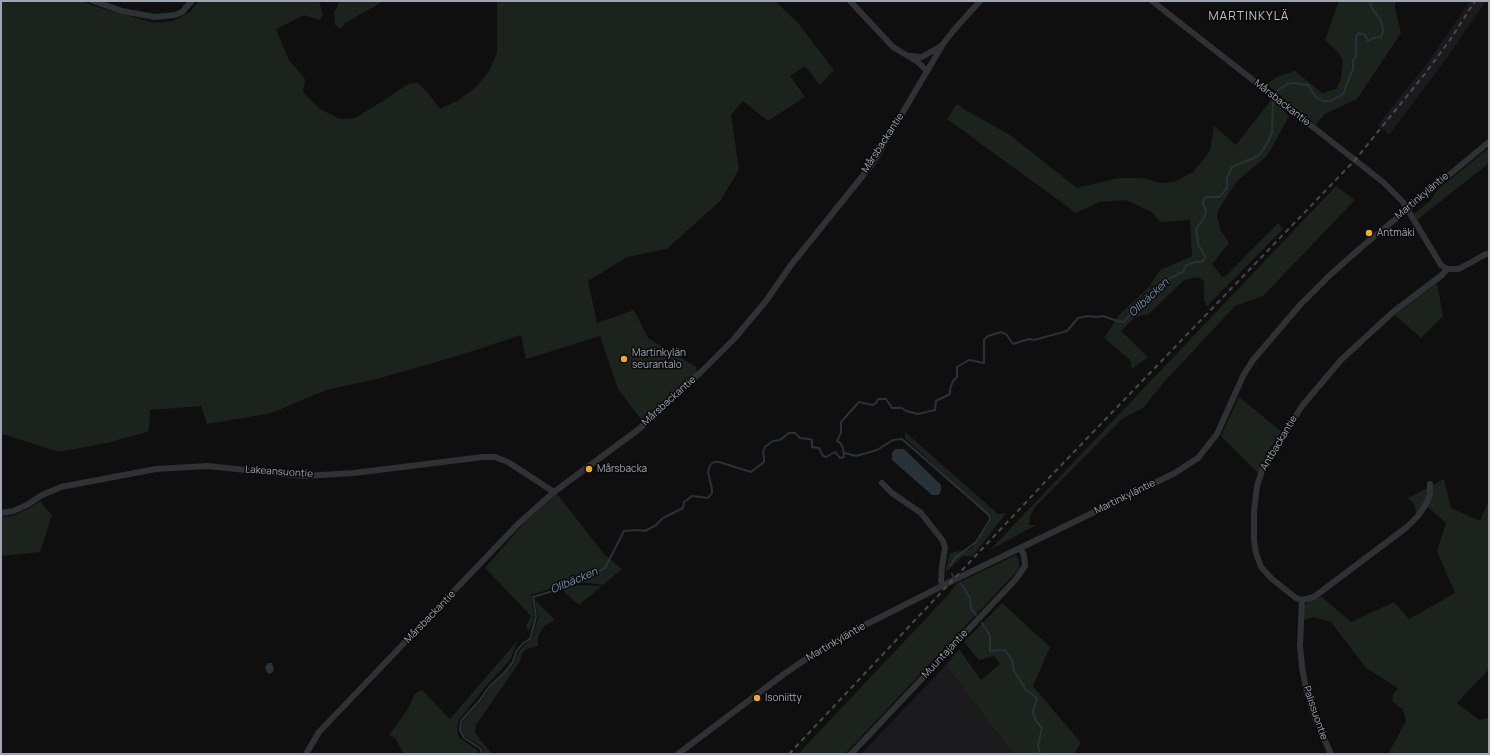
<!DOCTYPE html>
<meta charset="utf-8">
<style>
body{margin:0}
#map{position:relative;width:1490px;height:755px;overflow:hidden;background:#0f0f10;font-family:Manrope,sans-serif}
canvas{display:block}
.frame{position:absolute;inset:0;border:2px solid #a0a6b1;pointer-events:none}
</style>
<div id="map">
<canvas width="1490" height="755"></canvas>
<div class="frame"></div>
</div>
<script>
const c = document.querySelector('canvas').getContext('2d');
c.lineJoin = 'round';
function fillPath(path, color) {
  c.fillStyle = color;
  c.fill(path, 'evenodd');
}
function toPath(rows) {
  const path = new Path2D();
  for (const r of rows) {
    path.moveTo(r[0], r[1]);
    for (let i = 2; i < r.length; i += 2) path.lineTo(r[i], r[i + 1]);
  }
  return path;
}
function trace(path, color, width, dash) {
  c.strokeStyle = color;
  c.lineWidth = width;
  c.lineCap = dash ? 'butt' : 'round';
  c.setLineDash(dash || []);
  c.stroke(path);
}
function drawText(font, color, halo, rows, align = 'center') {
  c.font = font + ' Manrope,sans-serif';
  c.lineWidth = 3;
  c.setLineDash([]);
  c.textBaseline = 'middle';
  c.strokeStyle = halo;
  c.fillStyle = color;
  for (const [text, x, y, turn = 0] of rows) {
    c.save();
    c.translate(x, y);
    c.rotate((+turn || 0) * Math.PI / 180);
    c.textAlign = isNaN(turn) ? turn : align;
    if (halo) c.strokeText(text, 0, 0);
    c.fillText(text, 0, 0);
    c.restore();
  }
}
fillPath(toPath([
 [1470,1,1486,1,1449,55,1389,135,1378,125,1429,61],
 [946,665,1013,754,861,754]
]), '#1b1b1d');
fillPath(toPath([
 [1,1,81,1,97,7,154,23,173,21,190,12,199,1,228,1,228,2,232,1,319,1,323,15,319,20,304,15,276,29,289,60,305,79,303,92,319,108,339,119,355,118,386,99,408,84,418,83,429,94,440,109,459,100,476,87,489,71,497,53,497,1,775,1,798,23,834,70,820,85,805,66,790,76,805,97,768,121,743,101,731,115,739,169,721,200,667,249,627,257,588,281,597,323,634,310,648,338,696,367,697,373,643,422,618,389,600,336,526,359,521,335,464,354,377,379,326,390,272,413,207,424,201,406,150,410,149,429,147,432,107,443,59,452,6,435,1,435],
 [340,1,384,1,345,23,341,29,335,25,334,13],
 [1339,1,1395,1,1395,8,1401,33,1357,99,1325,114,1316,125,1266,84,1279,76,1295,71,1322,93,1336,89,1341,78,1343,61,1339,53,1325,40],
 [1272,99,1289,116,1267,156,1237,181,1219,209,1217,216,1221,231,1229,243,1212,264,1222,277,1226,276,1278,223,1283,229,1207,306,1204,300,1204,281,1198,277,1184,280,1149,314,1135,317,1121,331,1148,357,1132,369,1130,360,1104,338,1119,315,1149,287,1160,270,1192,256,1190,220,1160,222,1152,212,1126,200,1099,202,1076,213,947,119,957,104,967,111,1010,135,1077,188,1118,178,1142,178,1161,183,1174,182,1193,172,1210,151,1214,126,1236,145],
 [1489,148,1489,163,1417,220,1414,214,1430,201,1438,189],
 [1336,186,1355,200,1263,296,1235,306,1165,381,1143,408,1122,419,1035,507,1030,516,1029,525,1036,525,990,550],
 [1437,283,1443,316,1421,338,1395,315],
 [1239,397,1282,432,1268,451,1258,473,1221,436],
 [905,432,998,514,1006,513,973,556,963,556,946,572,946,568,950,553,971,549,992,520,905,438],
 [1444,479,1451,508,1480,521,1489,500,1489,669,1457,703,1479,720,1489,718,1489,754,1390,754,1389,752,1406,721,1403,710,1392,701,1393,694,1398,688,1366,668,1331,622,1314,617,1304,620,1304,607,1307,602,1322,597,1351,622,1394,602,1409,619,1455,593,1437,551,1446,523,1428,507,1423,506,1417,514,1414,504,1408,498],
 [557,494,604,554,622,569,603,585,588,583,569,583,531,595,534,618,529,631,526,626,531,616,485,568,525,522],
 [40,501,52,515,40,552,1,556,1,517,12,516,30,508],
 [1016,555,1019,561,1019,569,845,754,798,754,948,595,956,584],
 [575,585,602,586,579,605,562,590],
 [535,600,555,620,545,625,538,636,538,646,529,648,523,652,519,663,476,725,475,733,492,754,485,754,481,746,465,737,461,729,463,721,482,700,490,688,514,664,518,653,524,645,531,640,538,618],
 [1002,603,1050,647,1033,686,1081,743,1074,754,1013,754,946,665,959,649,981,680,1000,664,994,656,979,660,964,642],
 [518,640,510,660,487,685,459,720,457,727,458,735,461,739,477,750,479,754,404,754,395,738,389,735,408,709,415,693,422,690,450,719]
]), '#1b231c');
fillPath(toPath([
 [895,449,904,449,941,485,941,490,939,495,932,495,892,460,892,453],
 [268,663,272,663,274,669,272,673,269,674,267,672,265,667]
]), '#293238');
trace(toPath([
 [845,453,856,456,877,450,893,440,902,439,989,515,990,520,976,542,956,557,950,566],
 [952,574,953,576],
 [960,583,964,588,970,598,971,609,976,615],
 [982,623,990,636,990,651,1005,650,1012,660,1014,671,1026,690,1037,698,1033,712,1036,721,1042,728,1038,745,1040,754],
 [483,754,480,748,464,738,460,730,461,721,480,700,489,687,504,673,513,662,516,652,523,643,530,639,536,617,533,597,569,586,605,568,624,531,638,530,645,531,656,525,663,518,683,508,684,502,692,496,708,498,712,493,712,489,708,472,710,465,714,462,719,462,751,472,764,462,764,457,763,453,765,447,773,441,780,440,789,433,795,433,800,438,809,439,812,440,812,447,819,448,823,456,826,457,835,452,840,458,844,457,843,448,840,443,837,441,841,433,841,422,859,402,873,405,876,403,878,399,886,399,892,408,902,408,906,411,918,414,935,410,936,401,950,394,950,389,953,381,957,377,957,367,969,360,984,363,984,340,988,336,1001,332,1006,334,1013,344,1029,339,1034,340,1067,331,1078,318,1088,316,1096,317,1103,316,1117,321,1124,322,1133,310,1142,302,1159,292,1161,285,1166,280,1183,272,1186,265,1195,262,1201,262,1204,260,1205,256,1198,244,1196,229,1204,218,1206,211,1203,204,1204,198,1207,197,1219,197,1223,193,1227,187,1227,178,1232,167,1258,156,1265,147,1272,133,1273,102,1278,90,1287,84,1294,83,1308,85,1316,97,1323,101,1331,101,1343,94,1353,69,1353,61,1356,56,1356,36,1359,33,1365,35,1368,41,1373,38,1381,37,1383,31,1382,25,1380,19,1371,7,1370,1]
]), '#293238', 2);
trace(toPath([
 [93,1,122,11,155,17,175,15,182,12,192,1],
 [850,1,893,47,918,62,927,71],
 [1152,1,1383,182,1403,202,1441,265,1447,269,1459,269,1486,254,1489,254],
 [910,56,922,57,941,46],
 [882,483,892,493,921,513,943,541,945,548,942,567,941,581,943,585],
 [1430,484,1430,494,1426,504,1418,516,1407,527,1314,597,1302,600,1296,598,1272,579,1261,567,1256,553,1254,540,1254,511,1257,486,1263,468,1272,453,1302,406,1341,360,1393,312,1442,275,1447,269],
 [1,513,13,511,27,505,42,495,61,487,156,469,207,466,304,476,354,473,483,457,495,457,508,462,554,492],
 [1302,600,1300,646,1302,667,1307,694,1316,721,1331,754],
 [306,754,319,732,519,523,554,492,639,429,702,371,734,339,766,301,791,265,873,163,943,44,953,31,980,1],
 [678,754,784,674,806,659,853,631,954,580,1175,473,1198,458,1217,434,1243,376,1253,360,1300,305,1331,274,1364,245,1489,142],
 [851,754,1016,579,1025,566,1024,555,1020,548]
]), '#303135', 6);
trace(toPath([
 [789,754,1046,481,1355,160,1424,75,1450,40,1475,1]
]), '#47494e', 2, [5, 4]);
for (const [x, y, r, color] of [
 [1369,233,4,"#f1a926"],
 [624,359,4,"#f1a926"],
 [589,469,4,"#f1a926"],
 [757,698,4,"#f1a926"]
]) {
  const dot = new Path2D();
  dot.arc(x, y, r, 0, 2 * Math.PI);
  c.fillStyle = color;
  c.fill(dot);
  trace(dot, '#0a0a0b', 1.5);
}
drawText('10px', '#a0a6b1', '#0a0a0b', [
 ["Mårsbackantie",1282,103,38],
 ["Mårsbackantie",883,143,-57],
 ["Martinkyläntie",1422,196,-40],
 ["Mårsbackantie",669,401,-42],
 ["Antbackantie",1279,443,-59],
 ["Lakeansuontie",279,472,4],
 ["Martinkyläntie",1125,497,-26],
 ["Mårsbackantie",430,617,-46],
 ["Martinkyläntie",836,642,-30],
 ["Muuntajantie",945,654,-47],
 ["Palissuontie",1315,713,71]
]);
drawText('10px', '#a0a6b1', '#0a0a0b', [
 ["Antmäki",1377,233],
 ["Martinkylän",632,353],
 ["seurantalo",632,365],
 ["Mårsbacka",597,469],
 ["Isoniitty",765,698]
], 'left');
drawText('italic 11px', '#7694ad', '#0a0a0b', [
 ["Ollbäcken",1149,298,-43],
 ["Ollbäcken",574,581,-23]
]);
c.letterSpacing = '1px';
drawText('12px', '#c1c4cd', '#0a0a0b', [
 ["MARTINKYLÄ",1249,17]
]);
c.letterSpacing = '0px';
</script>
